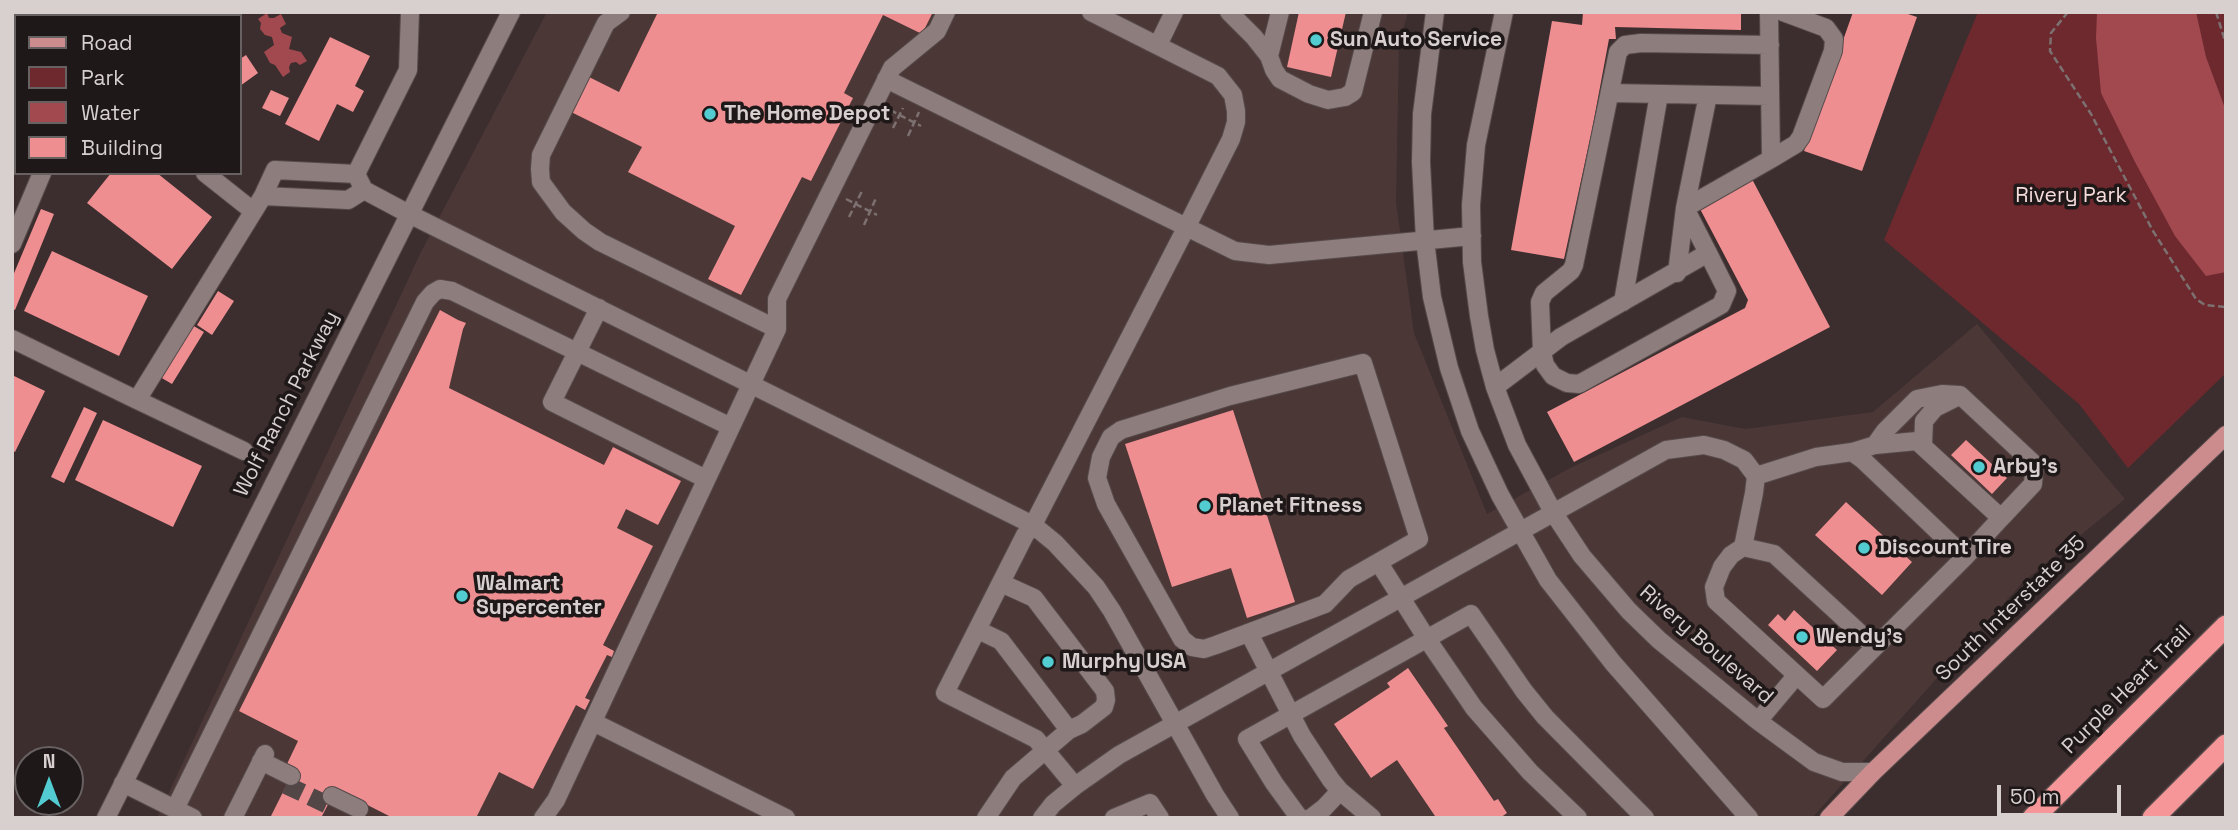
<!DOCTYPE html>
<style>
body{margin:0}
#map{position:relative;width:2238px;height:830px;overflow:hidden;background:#3c2e2e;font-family:"Space Grotesk",sans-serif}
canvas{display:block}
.frame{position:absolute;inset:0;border:14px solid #d8cfcf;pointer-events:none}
.legend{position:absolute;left:14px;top:14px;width:228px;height:161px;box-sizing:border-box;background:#1e1818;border:2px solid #686161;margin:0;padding:9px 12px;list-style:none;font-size:21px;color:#d8cfcf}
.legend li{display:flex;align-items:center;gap:14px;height:35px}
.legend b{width:35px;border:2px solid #686161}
.north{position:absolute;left:14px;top:746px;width:70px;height:70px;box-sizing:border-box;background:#1e1818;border:2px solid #686161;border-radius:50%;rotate:0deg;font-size:19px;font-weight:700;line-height:28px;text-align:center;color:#d8cfcf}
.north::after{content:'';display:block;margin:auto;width:24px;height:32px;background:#52ccd0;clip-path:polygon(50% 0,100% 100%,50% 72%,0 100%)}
.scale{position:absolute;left:1997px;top:785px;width:124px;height:32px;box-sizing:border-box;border:4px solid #d8cfcf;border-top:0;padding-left:9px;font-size:21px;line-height:24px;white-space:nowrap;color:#d8cfcf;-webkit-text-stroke:5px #1e1818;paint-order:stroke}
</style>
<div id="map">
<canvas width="2238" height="830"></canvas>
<div class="frame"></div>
<ul class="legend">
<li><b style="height:9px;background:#cc8c8e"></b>Road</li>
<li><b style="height:19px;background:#6d292e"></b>Park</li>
<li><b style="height:19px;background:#a1494f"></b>Water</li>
<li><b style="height:19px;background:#ee8e91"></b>Building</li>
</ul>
<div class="north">N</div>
<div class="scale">50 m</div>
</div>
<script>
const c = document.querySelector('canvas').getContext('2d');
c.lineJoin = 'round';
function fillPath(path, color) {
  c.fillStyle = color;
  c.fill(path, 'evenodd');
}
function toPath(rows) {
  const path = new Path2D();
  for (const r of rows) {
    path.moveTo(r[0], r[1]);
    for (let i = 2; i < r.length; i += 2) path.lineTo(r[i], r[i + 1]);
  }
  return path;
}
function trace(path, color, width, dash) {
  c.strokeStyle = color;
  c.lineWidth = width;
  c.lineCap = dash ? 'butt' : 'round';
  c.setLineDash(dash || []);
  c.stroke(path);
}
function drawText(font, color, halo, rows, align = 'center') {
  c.font = font + ' "Space Grotesk",sans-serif';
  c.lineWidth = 7;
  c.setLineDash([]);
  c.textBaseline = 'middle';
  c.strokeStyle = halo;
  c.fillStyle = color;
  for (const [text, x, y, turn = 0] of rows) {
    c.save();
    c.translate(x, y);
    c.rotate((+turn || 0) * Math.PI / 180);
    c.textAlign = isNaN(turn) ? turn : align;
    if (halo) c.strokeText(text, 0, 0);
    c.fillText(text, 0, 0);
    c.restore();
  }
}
fillPath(toPath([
 [547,12,1408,12,1399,44,1396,202,1414,333,1487,514,1570,468,1682,417,1745,429,1873,412,1977,324,2125,499,2023,582,1812,818,157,818,420,254]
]), '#4c3737');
fillPath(toPath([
 [1978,12,2226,12,2226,373,2128,468,2079,404,1884,240]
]), '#6d292e');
fillPath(toPath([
 [2097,12,2196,12,2206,57,2226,111,2226,272,2206,276,2175,236,2135,162,2101,93,2096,38],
 [267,13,269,18,274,18,281,14,286,24,280,28,282,33,292,37,289,49,301,52,307,61,300,65,296,62,291,63,289,67,290,72,283,77,275,65,270,63,264,52,274,45,272,37,265,35,260,29,261,23,258,19]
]), '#a1494f');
fillPath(toPath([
 [12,12,101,12,100,16,16,16,16,33,12,33],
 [658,12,933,12,922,34,883,15,844,93,853,98,811,181,802,177,741,295,708,279,735,226,628,172,642,147,569,111,587,76,619,92],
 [1299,12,1346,12,1331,77,1287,67],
 [1583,12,1741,12,1741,30,1615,27,1616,39,1609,39,1592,130,1564,259,1511,250,1552,21,1582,25],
 [1853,12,1902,12,1917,17,1862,171,1804,151],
 [330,37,370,56,355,86,364,91,353,112,337,104,319,141,285,124],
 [246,55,258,73,240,86,240,59],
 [271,90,289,98,280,116,262,108],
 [12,119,16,120,16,149,12,157],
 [111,173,157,173,212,217,172,269,87,203],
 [1752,179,1830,327,1574,462,1547,412,1745,308,1748,300,1699,207],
 [41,209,54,214,15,310,12,309,12,278],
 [52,251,148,296,119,356,24,311],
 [218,291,234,301,212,335,197,325],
 [440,310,458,320,466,323,463,329,449,388,604,465,613,447,681,481,658,525,626,509,617,528,653,546,603,645,614,651,612,657,607,655,585,698,590,700,585,710,576,705,533,789,499,772,476,818,393,818,336,789,321,818,270,818,295,768,287,764,298,741,239,711],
 [192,325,204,332,172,384,160,377],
 [12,375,45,391,15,452,12,450],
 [84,407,97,413,64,483,51,477],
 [1233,410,1295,602,1247,618,1231,568,1172,587,1125,444],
 [103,420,202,466,173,527,75,480],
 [1966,440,2007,478,1992,494,1951,455],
 [1846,502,1912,562,1882,595,1815,535],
 [1794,610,1837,650,1817,671,1768,625,1778,614,1785,621],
 [1408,668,1448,726,1444,728,1494,801,1498,799,1507,813,1500,818,1432,818,1435,816,1397,760,1371,778,1334,724,1390,687,1387,683]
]), '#ee8e91');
trace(toPath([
 [286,785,328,805]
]), '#534646', 18, [18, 9]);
const minor = toPath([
 [621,12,606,23,541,155,540,169,541,182,563,212,584,231,600,242,777,329],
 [1229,12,1254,37,1269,56,1274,70,1280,79,1309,94,1328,100,1345,97,1353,92,1373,12],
 [1435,12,1422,114,1421,162,1425,240,1432,297,1449,368,1470,431,1500,495,1548,580,1613,663,1749,818],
 [1504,12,1476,145,1471,205,1472,262,1479,316,1485,350,1495,387,1517,445,1553,512,1582,556,1629,611,1659,640,1758,721,1814,762,1842,772,1873,772],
 [139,16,140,12],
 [1158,45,1174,12],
 [1269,56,1280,12],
 [12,69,16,70],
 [886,79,1235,251,1269,255,1472,236],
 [1610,93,1770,96],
 [1771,159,1796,144,1801,137,1833,51,1834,39,1826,28,1783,12],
 [205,173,253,211],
 [356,174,408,70,410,12],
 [263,196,348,200,364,190],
 [12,244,42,173],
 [1708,253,1727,291,1721,305,1579,384,1567,383,1553,376,1545,365,1542,352,1540,302,1544,293,1571,271,1574,265,1618,52,1625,45,1641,43,1770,45],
 [1677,273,1685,208,1708,95],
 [1623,302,1659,94],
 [599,308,552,402,706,479],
 [12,339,137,400],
 [1363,363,1419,539,1349,579,1325,604,1216,645,1204,649,1192,647,1182,639,1106,504,1097,478,1101,457,1111,437,1121,430,1230,396,1363,363],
 [1495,387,1561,337,1708,253,1685,208,1771,159,1769,12],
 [1923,445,1924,421,1935,408,1957,397],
 [244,451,137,400,263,196,275,170,356,174,364,190,409,214,1033,525,1055,543,1096,587,1112,611,1215,795,1230,818],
 [1852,452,1875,445,1917,441,2001,518,2033,484,2034,471,2032,462,1960,395,1942,394,1917,399,1885,431,1875,445],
 [1756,476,1816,457,1852,452,1863,460,1965,557,1875,647],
 [1743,547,1774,554,1875,647,1823,699,1716,601,1714,587,1722,567,1731,555,1743,547],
 [1965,557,2001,518],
 [1379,563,1427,639,1474,708,1530,772,1578,818],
 [1001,583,1034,598,1105,691,1106,700,1104,707,1082,724,1069,730],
 [978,630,1001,641,1069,730,1013,778,986,818],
 [1249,633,1302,736,1331,780,1340,791,1372,818],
 [1758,721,1796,676],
 [593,722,786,818],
 [261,761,291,776],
 [123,783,193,818],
 [1075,786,1036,739,945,693,1025,535,1033,525,1186,228,1231,139,1236,122,1236,111,1233,95,1218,76,1091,12],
 [332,796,359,809],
 [175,809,425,302,433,293,440,289,452,291,731,427],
 [106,818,511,12],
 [233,818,265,754],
 [543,818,556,800,777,329,777,299,892,68,937,31,946,12],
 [1042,818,1053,804,1075,786,1119,755,1666,450,1704,445,1724,450,1744,460,1756,476,1754,493,1743,547],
 [1114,818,1150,803,1160,818],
 [1301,818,1298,816,1274,783,1247,739,1471,614,1524,691,1545,717,1645,818],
 [1311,818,1324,808,1340,791]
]);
const major = toPath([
 [1829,818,1873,772,2226,435]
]);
const highway = toPath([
 [2033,818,2226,626],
 [2153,818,2226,745]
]);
trace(minor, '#564a4a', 20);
trace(major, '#564a4a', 20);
trace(highway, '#564a4a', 24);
trace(toPath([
 [2068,12,2051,33,2050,51,2091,114,2153,231,2196,299,2205,305,2226,307],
 [2216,12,2226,44],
 [890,110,921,126],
 [893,128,903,108],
 [908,136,919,112],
 [846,199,877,215],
 [849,217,862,191],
 [864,225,876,198]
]), '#7c7070', 2.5, [7, 3.5]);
trace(minor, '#8e7d7d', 18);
trace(major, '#cc8c8e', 18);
trace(highway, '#f69699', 21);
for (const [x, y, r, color] of [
 [1316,40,7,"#52ccd0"],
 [710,114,7,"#52ccd0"],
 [1979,467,7,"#52ccd0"],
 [1205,506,7,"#52ccd0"],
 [1864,548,7,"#52ccd0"],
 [462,596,7,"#52ccd0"],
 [1802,637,7,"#52ccd0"],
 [1048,662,7,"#52ccd0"]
]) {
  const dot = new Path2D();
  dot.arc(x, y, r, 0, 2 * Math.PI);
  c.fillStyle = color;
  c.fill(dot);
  trace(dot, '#1e1818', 2.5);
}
drawText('bold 21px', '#d8cfcf', '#1e1818', [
 ["Sun Auto Service",1330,40],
 ["The Home Depot",724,114],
 ["Arby's",1993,467],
 ["Planet Fitness",1219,506],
 ["Discount Tire",1878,548],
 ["Walmart",476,584],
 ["Supercenter",476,608],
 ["Wendy's",1816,637],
 ["Murphy USA",1062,662]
], 'left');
drawText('21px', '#f7dcdc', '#1e1818', [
 ["Rivery Park",2071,196]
]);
drawText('21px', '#d8cfcf', '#1e1818', [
 ["Wolf Ranch Parkway",287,404,-63],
 ["South Interstate 35",2011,609,-44],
 ["Rivery Boulevard",1706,645,41],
 ["Purple Heart Trail",2127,690,-45]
]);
</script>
